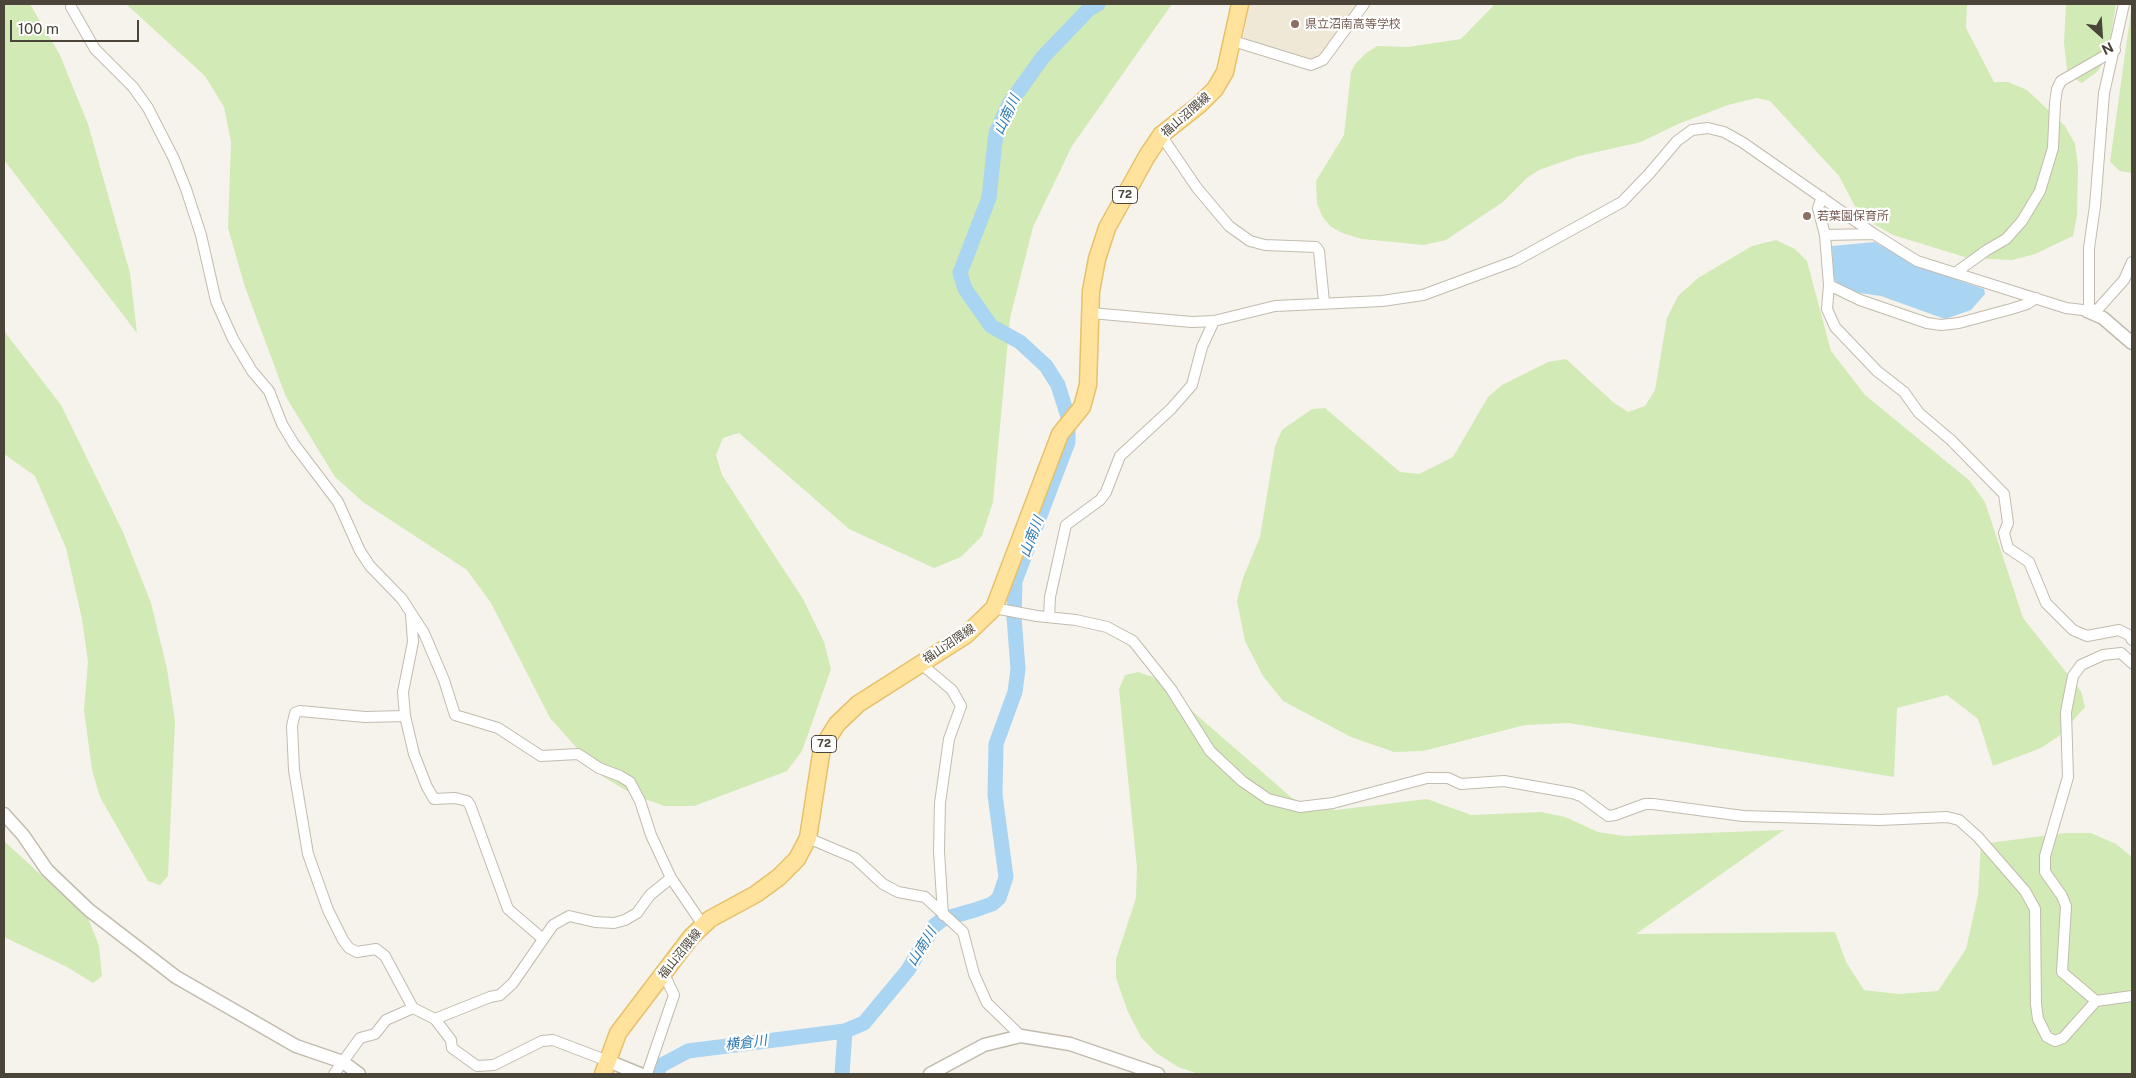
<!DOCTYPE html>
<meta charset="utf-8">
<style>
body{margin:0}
#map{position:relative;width:2136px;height:1078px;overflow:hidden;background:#f6f3ec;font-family:"Public Sans",sans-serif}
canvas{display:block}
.frame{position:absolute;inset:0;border:5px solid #4b4439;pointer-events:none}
.north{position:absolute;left:2076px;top:10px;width:50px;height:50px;-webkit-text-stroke:4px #fff;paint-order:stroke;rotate:154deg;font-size:14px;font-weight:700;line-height:20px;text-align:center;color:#4b4439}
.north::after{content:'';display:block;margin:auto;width:18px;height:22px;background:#4b4439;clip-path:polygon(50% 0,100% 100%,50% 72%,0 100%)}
.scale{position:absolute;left:10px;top:20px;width:129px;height:22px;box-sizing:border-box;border:2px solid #4b4439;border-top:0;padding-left:6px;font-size:15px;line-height:18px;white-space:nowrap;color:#4b4439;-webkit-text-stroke:4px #fff;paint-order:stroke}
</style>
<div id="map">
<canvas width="2136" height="1078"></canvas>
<div class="frame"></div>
<div class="north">N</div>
<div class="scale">100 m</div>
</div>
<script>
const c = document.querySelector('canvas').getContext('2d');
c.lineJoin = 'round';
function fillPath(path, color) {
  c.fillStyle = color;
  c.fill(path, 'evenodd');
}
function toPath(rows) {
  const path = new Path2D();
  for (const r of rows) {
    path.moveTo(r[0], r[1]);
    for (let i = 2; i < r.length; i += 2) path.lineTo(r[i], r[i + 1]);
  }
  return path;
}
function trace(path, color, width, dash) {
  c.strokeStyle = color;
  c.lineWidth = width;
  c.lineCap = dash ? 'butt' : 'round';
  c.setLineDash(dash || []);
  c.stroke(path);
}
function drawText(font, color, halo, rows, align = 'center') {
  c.font = font + ' "Public Sans","Noto Sans JP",sans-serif';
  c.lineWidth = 4.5;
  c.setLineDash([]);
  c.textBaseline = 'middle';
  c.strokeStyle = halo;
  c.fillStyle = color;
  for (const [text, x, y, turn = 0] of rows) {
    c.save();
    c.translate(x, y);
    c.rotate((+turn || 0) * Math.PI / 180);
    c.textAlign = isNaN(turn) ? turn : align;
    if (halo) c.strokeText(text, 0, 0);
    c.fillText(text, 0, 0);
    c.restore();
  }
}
fillPath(toPath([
 [1249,4,1358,4,1320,59,1314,62,1243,41]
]), '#efe8d6');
fillPath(toPath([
 [4,4,30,4,60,55,88,124,130,273,137,333,4,160],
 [126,4,1172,4,1072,146,1033,227,1010,318,993,502,982,536,961,557,934,568,849,529,739,433,723,438,716,455,722,475,803,599,824,642,831,669,802,751,787,771,694,806,664,806,632,794,602,776,550,718,491,603,467,570,363,502,335,477,286,397,245,287,228,228,231,142,224,107,205,76],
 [1495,4,1967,4,1966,28,1994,82,2008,82,2027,90,2065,126,2075,144,2078,166,2077,216,2073,236,2035,254,2012,260,1968,258,1893,235,1860,216,1839,176,1770,101,1757,98,1728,105,1678,124,1641,142,1579,156,1539,170,1527,178,1503,202,1446,240,1424,245,1362,239,1342,233,1330,226,1322,216,1317,203,1316,181,1344,135,1351,72,1355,64,1365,54,1377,46,1408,47,1461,39],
 [2066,4,2116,4,2108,53,2098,71,2082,83,2070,76,2067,70,2064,43],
 [2132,4,2132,173,2120,171,2110,162],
 [1776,240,1795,249,1807,261,1831,351,1865,395,1970,481,1985,502,2023,618,2081,691,2085,707,2059,736,2041,748,1993,766,1978,719,1947,695,1897,708,1894,777,1569,723,1525,725,1423,751,1394,752,1351,737,1283,701,1263,676,1245,641,1237,601,1243,578,1260,537,1275,446,1282,430,1312,409,1325,408,1400,472,1419,474,1453,457,1488,397,1502,385,1548,362,1566,359,1613,402,1628,412,1645,406,1655,390,1667,318,1678,296,1698,278,1752,246],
 [4,331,61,405,123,532,151,603,167,669,175,721,168,876,160,885,148,881,100,797,92,770,84,710,88,662,82,619,66,548,35,476,4,454],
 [1138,672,1153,677,1292,798,1311,807,1336,810,1427,799,1471,815,1541,812,1565,817,1598,832,1624,836,1784,830,1636,934,1835,932,1846,962,1864,990,1898,994,1938,991,1966,949,1978,895,1981,844,2066,833,2091,833,2116,844,2132,857,2132,1074,1199,1074,1178,1067,1156,1053,1141,1037,1128,1012,1116,978,1116,959,1136,898,1137,868,1119,689,1125,675],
 [4,841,88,918,99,946,102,976,93,983,67,967,4,937]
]), '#d2eab5');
fillPath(toPath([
 [1875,242,1917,266,1984,289,1985,294,1971,310,1945,319,1881,296,1845,291,1838,285,1833,277,1832,246]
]), '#a9d4f2');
trace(toPath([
 [657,1074,660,1066,688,1051,845,1031,864,1023,908,970,934,926,943,919,975,910,992,904,999,898,1006,877,995,795,996,744,1015,692,1018,669,1014,617,1015,581,1068,442,1068,417,1058,385,1046,366,1020,342,991,326,965,289,960,273,989,198,996,133,1009,104,1043,57,1089,9,1098,4],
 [842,1074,845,1031]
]), '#a9d4f2', 15);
const minor = toPath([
 [71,7,95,49,133,87,148,108,174,159,186,189,201,235,216,301,233,339,252,371,269,391,282,424,294,444,338,502,360,551,370,566,402,599,424,633,444,680,455,715,498,728,541,756,578,754,599,768,620,776,630,782,640,801,651,835,671,878,703,925],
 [1233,41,1311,65,1323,60,1364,4],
 [1161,135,1197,188,1229,226,1250,241,1265,245,1316,247,1319,251,1324,302],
 [1822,197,1818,208,1825,235,1829,285,1827,309,1835,327,1877,371,1904,392,1919,413,1951,440,2004,494,2008,523,2004,533,2008,548,2029,562,2046,603,2073,630,2087,636,2119,630,2129,635,2132,640],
 [1825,235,1874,234],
 [1955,273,1987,250,2006,239,2022,221,2040,191,2053,148,2055,103,2057,89,2061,81,2115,50],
 [1829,285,1860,300,1927,323,1941,325,1959,323,2011,309,2027,304,2036,298],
 [2089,311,2089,248,2095,206,2104,93,2124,4],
 [1091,313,1192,322,1214,321,1275,306,1382,301,1423,295,1515,261,1622,202,1649,174,1677,141,1692,130,1708,128,1724,132,1742,142,1874,234,1917,261,1955,273,2066,308,2091,311,2098,309,2124,280,2132,262],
 [994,608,1037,616,1076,620,1107,627,1133,641,1171,689,1210,751,1242,781,1268,799,1300,807,1333,803,1427,778,1448,778,1461,784,1504,781,1572,793,1581,796,1608,816,1615,815,1645,804,1653,804,1743,816,1880,820,1947,817,1959,820,1978,837,2025,891,2035,909,2036,1004,2038,1019,2047,1037,2055,1041,2063,1038,2096,1001,2132,996],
 [411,614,413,642,403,692,405,716,414,754,427,787,434,799,455,798,467,801,470,805,508,909,543,939],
 [1049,617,1050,597,1066,525,1100,500,1106,492,1120,456,1171,409,1192,385,1202,347,1214,321],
 [920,663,952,690,961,706,949,739,940,803,939,851,943,915],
 [405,716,365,717,300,711,295,713,292,726,294,770,308,854,328,910,343,940,349,948,357,952,376,949,385,956,413,1008,435,1019,451,1040,452,1048,477,1066,494,1065,542,1041,553,1040,608,1061],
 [808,838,855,858,883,884,898,892,925,897,963,932,974,974,987,1003,1021,1036],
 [2096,1001,2062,972,2066,906,2062,896,2045,872,2045,856,2068,777,2066,712,2073,676,2081,665,2103,655,2121,653,2132,663],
 [435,1019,490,997,500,995,513,983,553,925,569,916,595,922,614,923,625,920,637,913,650,895,671,878],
 [334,1074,360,1038,375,1034,386,1020,413,1008],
 [647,1074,674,995,664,974]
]);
const tertiary = toPath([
 [2087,311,2103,318,2132,343],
 [4,814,23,835,47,870,89,910,176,977,296,1046,343,1062,359,1074],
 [608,1061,640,1074],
 [930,1074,984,1045,1021,1036,1070,1044,1158,1074]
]);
const primary = toPath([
 [603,1074,618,1033,691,937,710,919,756,894,779,877,797,859,808,838,822,748,837,724,858,704,966,635,994,608,1060,434,1082,407,1088,385,1091,291,1097,259,1107,228,1147,156,1161,135,1199,105,1215,89,1225,72,1240,4]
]);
trace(minor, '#c2bbae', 12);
trace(tertiary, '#c2bbae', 15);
trace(primary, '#e6c16a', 19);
trace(minor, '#fff', 10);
trace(tertiary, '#fff', 12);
trace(primary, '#ffe39c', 16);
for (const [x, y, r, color] of [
 [1295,24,5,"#8d6e63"],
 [1807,216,5,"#8d6e63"]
]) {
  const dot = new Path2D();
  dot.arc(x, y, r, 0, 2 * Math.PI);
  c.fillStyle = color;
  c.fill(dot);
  trace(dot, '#fff', 2);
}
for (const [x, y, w] of [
 [1125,195,25],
 [824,744,25]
]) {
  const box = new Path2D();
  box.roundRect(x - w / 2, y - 8.5, w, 17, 4);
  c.fillStyle = '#fff';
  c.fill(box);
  trace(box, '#4b4439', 1);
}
drawText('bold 11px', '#4b4439', null, [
 ["72",1125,195],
 ["72",824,744]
]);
drawText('12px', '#785e54', '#fff', [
 ["県立沼南高等学校",1305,24],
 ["若葉園保育所",1817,216]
], 'left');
drawText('12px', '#4b4439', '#fff', [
 ["福山沼隈線",1186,115,-41],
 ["福山沼隈線",949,644,-34],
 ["福山沼隈線",680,954,-51]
]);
drawText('italic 14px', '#2e7ab2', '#fff', [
 ["山南川",1007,115,-65],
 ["山南川",1032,537,-69],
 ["山南川",922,947,-58],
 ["横倉川",746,1043,-7]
]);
</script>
